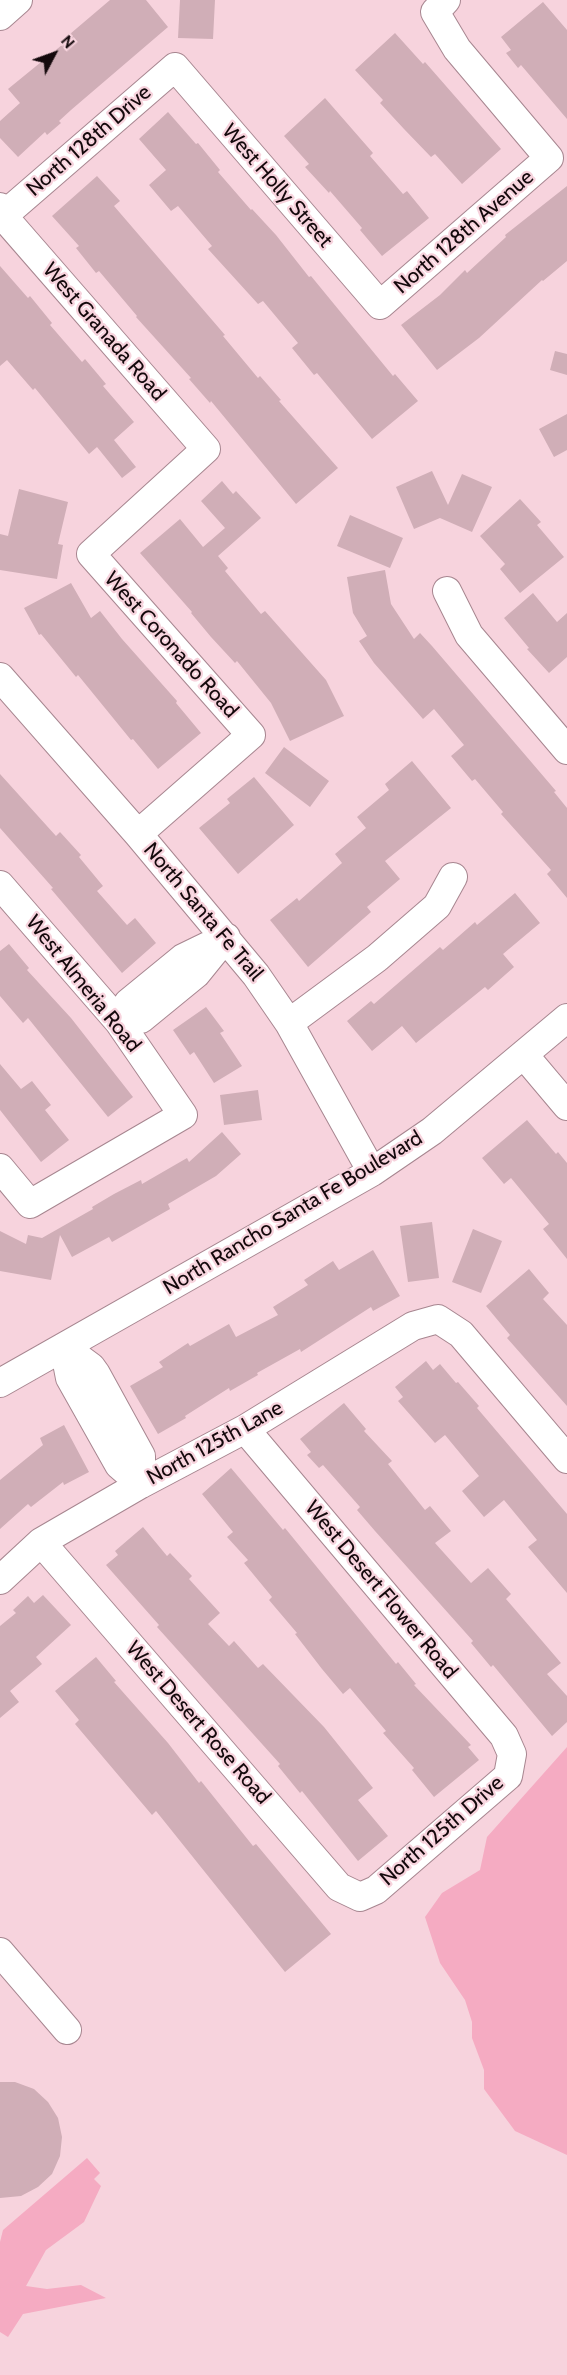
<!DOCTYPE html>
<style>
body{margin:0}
#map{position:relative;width:567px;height:2375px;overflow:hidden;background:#f7d3dd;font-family:Cabin,sans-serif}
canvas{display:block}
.north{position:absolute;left:24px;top:24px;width:60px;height:60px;-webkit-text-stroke:4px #f7d3dd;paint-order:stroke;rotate:49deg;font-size:16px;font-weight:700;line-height:24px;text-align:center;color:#14090c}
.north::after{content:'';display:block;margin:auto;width:21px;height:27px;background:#14090c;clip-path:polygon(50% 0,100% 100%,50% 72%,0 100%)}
</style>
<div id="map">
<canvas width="567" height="2375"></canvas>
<div class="north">N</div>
</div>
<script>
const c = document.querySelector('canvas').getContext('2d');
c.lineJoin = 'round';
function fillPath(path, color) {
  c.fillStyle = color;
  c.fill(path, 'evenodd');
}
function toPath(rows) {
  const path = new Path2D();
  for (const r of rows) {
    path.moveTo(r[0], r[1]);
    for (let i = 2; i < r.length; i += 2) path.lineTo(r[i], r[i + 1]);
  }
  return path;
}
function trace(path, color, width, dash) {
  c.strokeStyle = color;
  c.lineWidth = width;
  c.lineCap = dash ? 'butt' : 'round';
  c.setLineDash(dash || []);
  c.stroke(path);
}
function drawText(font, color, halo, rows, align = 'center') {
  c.font = font + ' Cabin,sans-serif';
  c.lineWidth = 4.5;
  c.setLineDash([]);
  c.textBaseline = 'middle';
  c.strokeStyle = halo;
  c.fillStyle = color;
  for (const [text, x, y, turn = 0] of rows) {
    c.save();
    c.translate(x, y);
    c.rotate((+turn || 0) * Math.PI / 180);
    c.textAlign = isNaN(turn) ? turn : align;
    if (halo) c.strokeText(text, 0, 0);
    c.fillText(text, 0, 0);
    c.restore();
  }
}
fillPath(toPath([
 [567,1747,567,2155,515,2131,484,2089,484,2070,472,2038,472,2022,465,2000,440,1963,425,1917,442,1893,480,1870,487,1837],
 [87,2158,100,2173,94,2179,101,2186,84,2222,46,2250,26,2286,47,2289,81,2285,106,2298,23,2314,8,2337,0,2332,0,2242,3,2230]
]), '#f5abc2');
fillPath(toPath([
 [110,0,146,0,168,27,71,110,59,121,61,123,47,135,45,132,18,157,0,138,0,121,20,103,8,89,73,36,70,34],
 [180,0,215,0,213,39,178,38],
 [543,2,567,30,567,119,521,65,518,68,506,53,511,50,501,37],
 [395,33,423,64,425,62,501,149,462,184,435,154,431,157,404,129,380,103,383,100,355,70],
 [325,98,373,153,370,156,403,194,407,191,429,218,382,256,360,230,362,228,330,191,329,193,305,167,309,164,284,136],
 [168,112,196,144,198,143,220,170,218,172,251,210,252,209,276,235,309,277,311,276,393,376,395,374,418,401,372,439,317,373,314,375,292,348,298,343,263,301,258,304,208,249,212,246,178,206,171,211,149,185,166,170,139,139],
 [97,176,120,201,114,206,225,335,223,336,258,378,260,376,281,400,279,401,338,468,296,504,211,401,210,403,189,379,191,378,136,317,137,316,99,271,96,273,76,248,79,246,52,216],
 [567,186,567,261,543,281,542,280,479,338,437,370,401,325,440,295,465,270,467,273,506,237,505,235],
 [0,266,28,298,30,296,52,323,50,325,82,362,85,359,106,384,103,386,134,422,114,440,136,467,122,478,97,447,89,454,35,388,33,390,7,360,0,366],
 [555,351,567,354,567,375,550,370],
 [567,414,567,450,554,457,539,429],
 [432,471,448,505,462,474,492,487,472,532,440,518,414,529,396,487],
 [222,481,233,494,236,491,261,518,218,556,228,568,225,571,261,614,265,611,326,680,344,716,290,741,271,703,237,661,235,663,211,637,191,613,192,612,140,553,180,519,203,547,225,528,201,501],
 [19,489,68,502,58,544,63,545,57,579,0,570,0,534,8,536],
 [520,499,541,522,537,525,564,557,520,593,500,569,505,564,480,536],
 [350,515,403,538,390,568,337,546],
 [385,570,391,604,414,639,420,633,432,646,556,791,554,792,567,808,567,898,547,874,551,870,501,814,503,812,475,779,472,781,451,756,464,745,434,709,423,719,374,663,359,641,367,636,353,613,347,577],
 [71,583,91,618,100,611,122,639,177,701,176,703,201,733,158,769,133,739,131,740,78,675,76,677,41,634,39,635,24,608],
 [533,593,557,622,567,613,567,657,549,673,527,649,529,648,504,618],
 [284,747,329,781,310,807,265,773],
 [412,761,451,808,385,861,400,879,367,907,371,912,308,967,270,920,297,898,299,901,342,863,335,854,366,828,357,817,389,790,385,784],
 [0,774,56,836,60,832,81,855,79,857,103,886,97,891,127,925,135,918,156,943,122,973,51,889,53,888,0,828],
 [254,777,294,825,238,874,199,828,230,803,227,799],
 [515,893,540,923,503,954,514,967,488,990,485,987,416,1043,402,1026,372,1051,347,1021,371,1001,374,1004,440,947,443,950,475,922,477,925],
 [9,944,29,968,27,970,71,1018,133,1097,108,1117,28,1018,23,1023,0,996,0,951],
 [206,1007,224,1031,220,1033,242,1066,214,1083,194,1052,190,1055,173,1030],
 [0,1064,21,1089,32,1081,51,1105,45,1110,69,1140,41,1162,0,1110],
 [258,1090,262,1120,224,1125,220,1095],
 [527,1120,556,1154,558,1152,567,1163,567,1259,543,1229,549,1224,511,1178,504,1184,482,1158],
 [222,1132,241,1154,216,1176,168,1204,170,1209,112,1242,109,1237,72,1257,60,1235,51,1280,0,1271,0,1231,26,1244,28,1235,42,1238,93,1209,92,1207,114,1194,141,1180,142,1184,187,1158,189,1162],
 [432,1222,439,1278,408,1282,400,1226],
 [473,1229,502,1241,481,1293,452,1282],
 [373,1250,400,1296,373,1311,371,1307,301,1352,300,1349,257,1373,258,1375,230,1391,229,1388,185,1416,186,1418,158,1434,130,1386,163,1367,159,1362,188,1343,190,1346,229,1324,236,1337,278,1315,273,1307,308,1285,304,1280,333,1261,339,1270],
 [529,1269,549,1293,543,1299,567,1325,567,1406,507,1338,510,1335,486,1306],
 [426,1361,433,1370,440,1364,456,1383,458,1382,479,1406,477,1408,567,1514,567,1593,528,1547,537,1540,504,1500,484,1517,462,1491,479,1476,445,1435,435,1443,398,1401,403,1397,395,1387],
 [344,1403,366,1429,364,1431,392,1461,388,1464,425,1510,430,1506,451,1531,435,1543,471,1583,488,1568,511,1594,506,1599,561,1663,547,1674,567,1696,567,1722,552,1736,493,1665,491,1667,471,1643,473,1641,375,1531,357,1510,360,1507,323,1465,319,1468,307,1455,311,1452,300,1439],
 [64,1425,89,1472,64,1485,63,1482,31,1507,28,1504,0,1529,0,1480,43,1445,40,1438],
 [231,1468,283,1530,285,1528,396,1664,398,1662,416,1684,414,1685,471,1745,468,1747,479,1760,434,1797,412,1770,414,1768,383,1733,386,1731,350,1688,343,1694,322,1669,295,1634,297,1633,269,1600,272,1597,244,1563,248,1560,227,1537,233,1532,202,1494],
 [143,1527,167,1556,170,1553,192,1576,189,1579,220,1613,208,1624,229,1646,234,1641,258,1668,263,1664,324,1727,373,1788,358,1800,388,1836,358,1861,302,1791,300,1793,278,1766,280,1764,157,1627,159,1625,106,1565,118,1555,115,1551],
 [43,1595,71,1625,36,1657,42,1664,10,1691,19,1702,0,1718,0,1626,16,1613,13,1610,28,1596,34,1603],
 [96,1657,116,1681,114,1682,168,1743,199,1783,201,1781,253,1846,256,1844,331,1934,285,1972,156,1811,152,1815,75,1724,79,1720,55,1691],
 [0,2082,15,2082,34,2089,48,2102,58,2118,62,2137,60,2156,52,2174,38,2187,21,2196,0,2198]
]), '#d0aeb7');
const minor = toPath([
 [0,16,18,0],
 [0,207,3,216,206,449,91,554,251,735,138,834],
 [3,216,175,67,380,305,549,158,457,49,435,12,446,0],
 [447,591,469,635,567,750],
 [0,677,138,834,256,975,289,1023,372,1172],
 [0,885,119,1022,183,1115,30,1204,0,1168],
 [119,1022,141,1019,196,974,226,937],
 [119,1022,128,1003,183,958,218,941],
 [289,1023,377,958,437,906,453,877],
 [524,1055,567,1106],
 [64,1347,91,1367,96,1374,141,1456,141,1484],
 [64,1347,70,1378,119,1465,141,1484],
 [0,1383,372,1172,432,1131,567,1018],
 [41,1542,339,1887,360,1897,376,1890,508,1776,512,1754,504,1736,245,1429],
 [0,1580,41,1542,141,1484,245,1429,413,1326,438,1319,461,1334,567,1459],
 [0,1952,67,2030]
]);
trace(minor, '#a78690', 30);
trace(minor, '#fff', 28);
drawText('21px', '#14090c', '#f7d3dd', [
 ["North 128th Drive",89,141,-41],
 ["West Holly Street",277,186,49],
 ["North 128th Avenue",464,232,-41],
 ["West Granada Road",104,332,49],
 ["West Coronado Road",171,645,48],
 ["North Santa Fe Trail",203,912,50],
 ["West Almeria Road",83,984,51],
 ["North Rancho Santa Fe Boulevard",293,1213,-31],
 ["North 125th Lane",215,1443,-29],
 ["West Desert Flower Road",381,1590,50],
 ["West Desert Rose Road",198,1723,49],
 ["North 125th Drive",442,1831,-41]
]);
</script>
